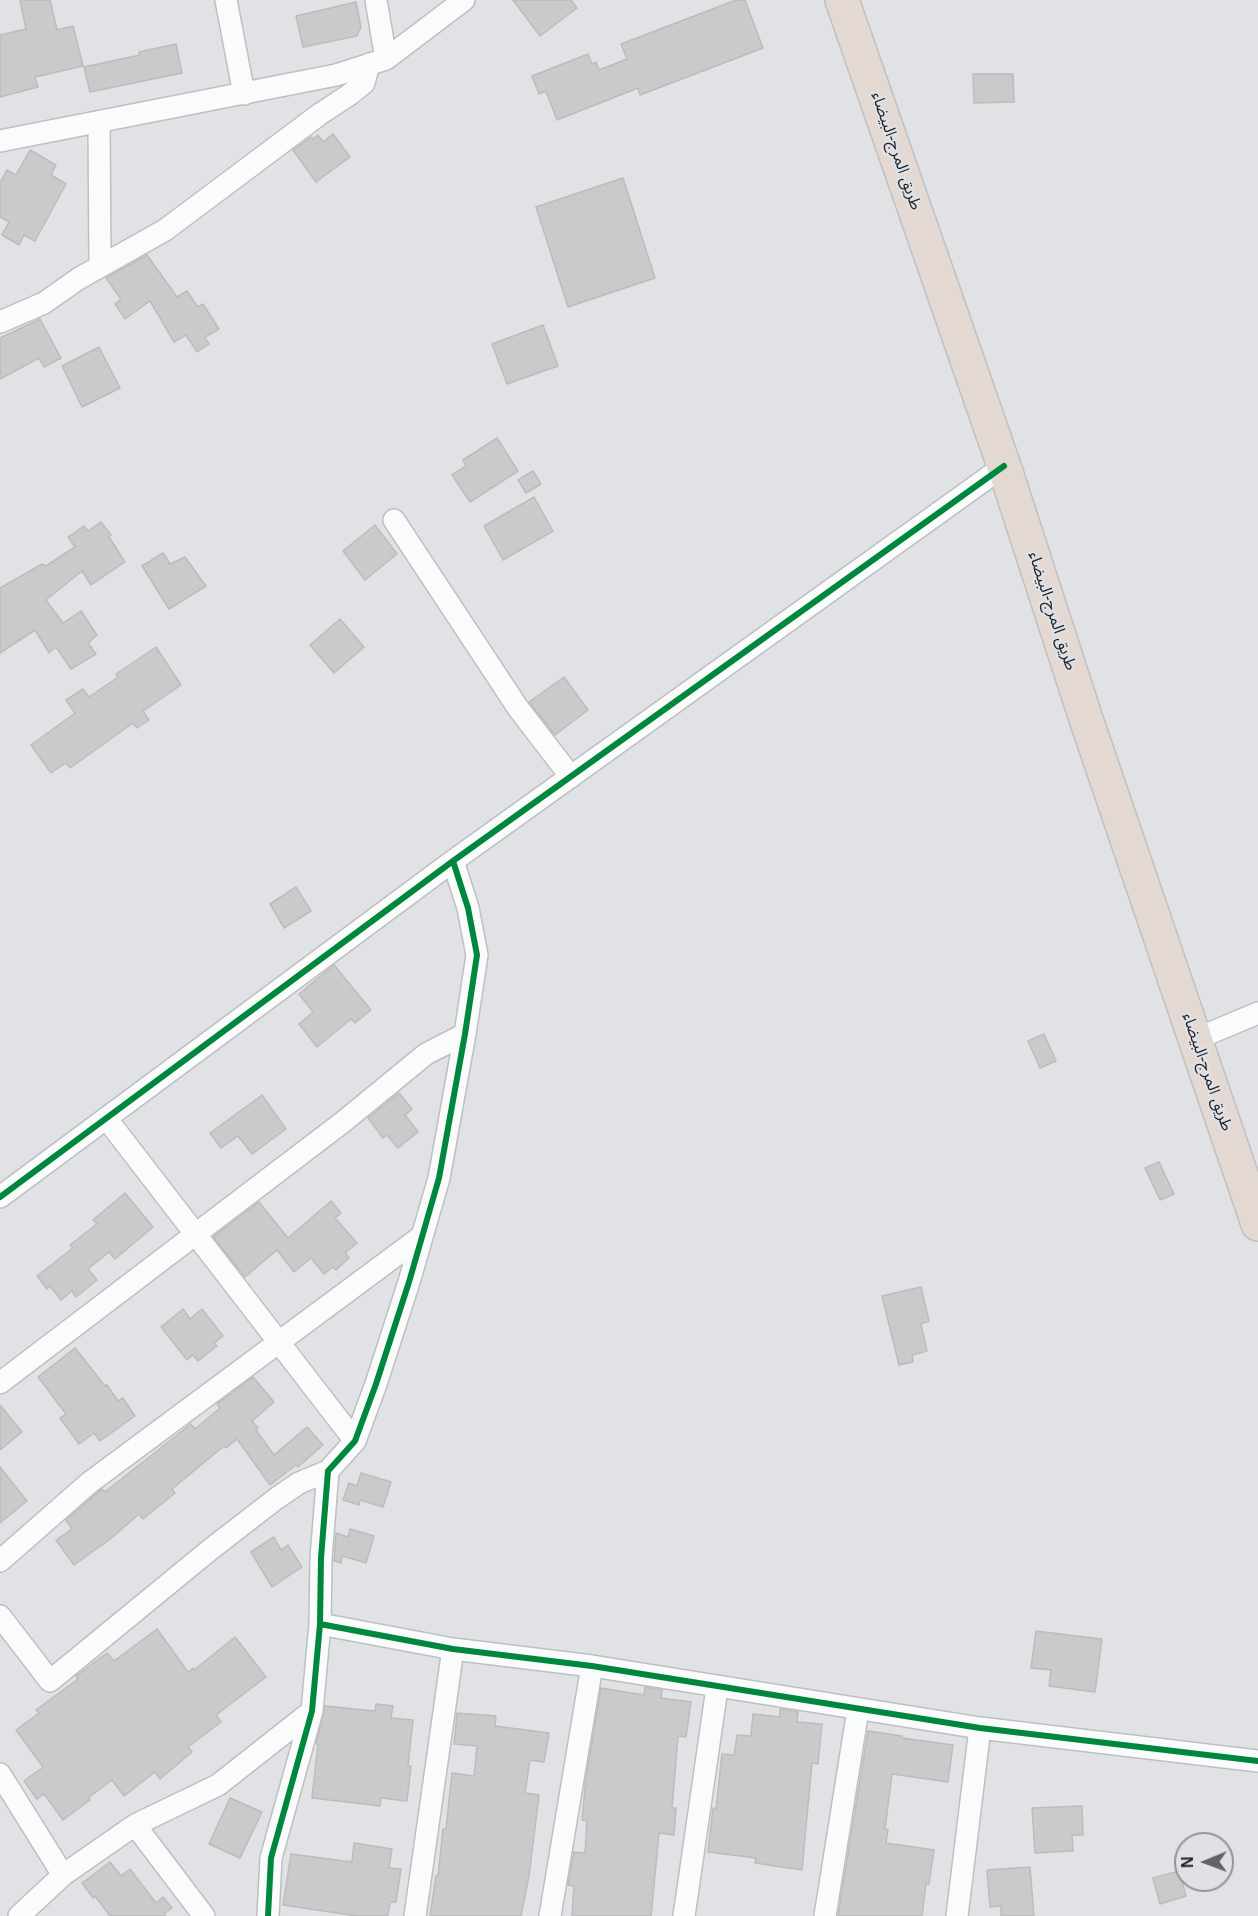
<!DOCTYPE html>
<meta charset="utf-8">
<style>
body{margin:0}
#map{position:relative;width:1258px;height:1916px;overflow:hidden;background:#e1e2e6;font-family:Arial,sans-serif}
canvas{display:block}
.north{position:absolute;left:1174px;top:1832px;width:60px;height:60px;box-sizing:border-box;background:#e0e1e7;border:2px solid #939498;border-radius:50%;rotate:269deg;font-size:16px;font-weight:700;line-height:24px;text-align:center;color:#1f2022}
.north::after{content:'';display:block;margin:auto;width:21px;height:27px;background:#636467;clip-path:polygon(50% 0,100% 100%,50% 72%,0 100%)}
</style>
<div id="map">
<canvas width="1258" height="1916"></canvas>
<div class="north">N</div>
</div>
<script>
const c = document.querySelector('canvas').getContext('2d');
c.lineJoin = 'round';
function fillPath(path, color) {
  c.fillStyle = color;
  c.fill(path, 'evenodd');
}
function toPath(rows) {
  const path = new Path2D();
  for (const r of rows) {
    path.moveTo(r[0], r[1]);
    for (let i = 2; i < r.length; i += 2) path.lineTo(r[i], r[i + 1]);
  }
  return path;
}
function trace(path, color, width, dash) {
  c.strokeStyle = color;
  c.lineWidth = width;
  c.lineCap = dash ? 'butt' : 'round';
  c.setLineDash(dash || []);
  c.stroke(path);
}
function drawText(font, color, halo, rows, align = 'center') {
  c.font = font + ' Arial,"Noto Sans Arabic",sans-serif';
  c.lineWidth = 4.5;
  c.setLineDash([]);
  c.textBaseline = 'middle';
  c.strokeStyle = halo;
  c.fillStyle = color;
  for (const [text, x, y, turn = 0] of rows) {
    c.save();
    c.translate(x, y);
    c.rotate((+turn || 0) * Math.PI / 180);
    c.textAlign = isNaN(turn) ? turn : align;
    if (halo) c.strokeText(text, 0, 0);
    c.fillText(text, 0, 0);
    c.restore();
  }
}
const building = toPath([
 [20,0,50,0,57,30,73,26,83,66,35,77,38,87,0,97,0,35,26,29,20,0],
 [513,0,571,0,577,8,540,36,513,0],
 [736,0,745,0,763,48,640,95,638,88,557,120,546,91,539,94,532,76,588,54,592,64,596,62,599,70,627,59,621,44,736,0],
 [356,2,361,27,357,36,303,47,296,16,356,2],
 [176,44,182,73,90,92,84,67,140,55,139,52,176,44],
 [973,74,1013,74,1014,102,974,103,973,74],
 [333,134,350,157,316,182,293,150,311,137,313,139,318,135,323,142,333,134],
 [30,150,56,165,51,175,66,184,35,241,24,235,19,245,2,235,9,222,0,217,0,183,7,170,16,175,30,150],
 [623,178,655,278,568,307,536,207,623,178],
 [147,255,177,297,187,291,198,307,203,304,219,329,205,337,209,344,197,352,186,335,174,342,150,301,125,319,115,304,121,299,106,278,147,255],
 [40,319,61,358,44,367,39,358,0,379,0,338,40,319],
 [543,325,558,366,507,384,492,344,543,325],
 [99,347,120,388,82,407,62,366,99,347],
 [497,438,518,471,470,502,452,475,466,466,463,460,497,438],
 [533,471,541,484,526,493,518,480,533,471],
 [534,497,553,531,503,560,484,526,534,497],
 [101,522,111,535,109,537,125,562,91,585,82,571,46,600,63,623,81,611,97,635,88,643,96,654,71,669,56,647,49,653,35,630,0,653,0,588,42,564,46,566,75,547,68,537,84,526,88,531,101,522],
 [375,525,397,554,365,580,343,551,375,525],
 [163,553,170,564,185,557,206,586,169,609,142,566,163,553],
 [340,619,364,647,334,673,310,645,340,619],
 [156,647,181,685,143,711,149,720,137,728,133,723,70,768,66,763,51,773,31,745,75,713,66,700,83,689,89,697,118,677,116,674,156,647],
 [564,677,588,710,555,735,529,702,564,677],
 [296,887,311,911,284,928,270,904,296,887],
 [334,965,371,1010,355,1023,351,1019,317,1047,299,1024,313,1012,299,994,334,965],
 [1044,1034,1056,1061,1040,1068,1028,1041,1044,1034],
 [399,1093,412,1109,405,1115,418,1132,398,1148,387,1135,383,1138,368,1118,399,1093],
 [262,1095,286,1129,252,1154,238,1136,221,1148,210,1133,262,1095],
 [1159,1162,1174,1194,1160,1200,1145,1168,1159,1162],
 [125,1193,153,1227,115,1259,109,1252,88,1269,97,1280,76,1297,72,1291,61,1300,50,1286,47,1289,37,1276,73,1248,70,1245,97,1224,93,1220,125,1193],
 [331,1201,341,1213,335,1218,357,1243,345,1253,349,1258,336,1270,333,1267,324,1274,311,1258,294,1272,277,1250,245,1277,213,1237,259,1202,288,1238,331,1201],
 [921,1287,929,1321,921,1324,927,1351,912,1355,913,1362,899,1365,882,1296,921,1287],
 [183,1309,190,1319,202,1309,223,1336,214,1343,217,1346,198,1361,193,1355,187,1360,161,1327,183,1309],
 [75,1348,105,1386,107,1385,118,1401,123,1398,135,1416,100,1441,94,1433,79,1444,60,1418,66,1414,38,1377,75,1348],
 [253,1377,274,1402,252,1421,258,1428,256,1430,274,1455,307,1427,323,1445,298,1467,296,1465,270,1485,237,1439,226,1448,224,1446,172,1489,175,1493,143,1519,139,1514,109,1540,74,1565,56,1540,72,1529,66,1520,97,1493,102,1489,105,1492,191,1424,195,1429,220,1408,217,1404,253,1377],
 [0,1405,22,1432,0,1450,0,1405],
 [0,1467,27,1501,0,1523,0,1467],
 [361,1473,391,1482,383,1507,360,1500,359,1505,343,1500,349,1483,357,1486,361,1473],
 [350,1529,374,1536,366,1563,342,1556,341,1563,334,1561,336,1533,348,1537,350,1529],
 [274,1537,281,1550,288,1545,302,1567,272,1587,251,1552,274,1537],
 [157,1629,188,1672,193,1668,194,1670,235,1637,266,1677,216,1715,221,1722,188,1747,192,1752,160,1779,155,1772,124,1796,112,1780,88,1798,90,1800,63,1820,44,1794,37,1799,24,1781,43,1767,16,1730,39,1713,36,1710,78,1679,76,1676,107,1653,114,1661,157,1629],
 [1036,1631,1102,1639,1095,1692,1049,1686,1051,1670,1031,1668,1036,1631],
 [645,1687,662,1690,661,1698,691,1702,686,1737,678,1736,672,1808,676,1808,674,1835,659,1833,651,1916,572,1916,574,1886,568,1885,574,1852,585,1853,587,1821,582,1820,586,1778,601,1688,644,1695,645,1687],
 [376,1704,393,1706,391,1718,413,1720,408,1766,411,1766,407,1801,381,1798,380,1806,312,1798,318,1744,316,1744,325,1706,375,1711,376,1704],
 [780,1709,798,1712,797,1722,822,1724,818,1764,812,1763,802,1870,755,1863,756,1858,708,1852,713,1808,716,1809,722,1754,734,1755,737,1735,751,1736,753,1714,780,1717,780,1709],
 [457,1713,496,1716,495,1726,549,1733,544,1762,530,1760,525,1793,539,1795,529,1876,521,1916,430,1916,436,1876,438,1876,443,1829,446,1829,452,1773,474,1776,477,1746,454,1744,457,1713],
 [868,1731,902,1736,902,1738,953,1745,948,1782,892,1774,885,1829,888,1830,886,1843,934,1850,929,1884,926,1883,922,1916,838,1916,868,1731],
 [230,1798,262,1812,240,1858,209,1844,230,1798],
 [1082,1806,1083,1835,1072,1835,1073,1851,1035,1853,1032,1808,1082,1806],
 [354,1843,392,1849,389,1868,401,1869,396,1902,390,1902,388,1916,357,1916,283,1905,291,1854,352,1862,354,1843],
 [110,1862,121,1876,130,1869,156,1903,163,1897,172,1908,164,1914,166,1916,110,1916,95,1896,93,1898,82,1883,110,1862],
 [1030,1867,1034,1916,1001,1916,1001,1906,990,1907,987,1870,1030,1867],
 [1179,1871,1186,1896,1160,1904,1153,1878,1179,1871]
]);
fillPath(building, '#cacacb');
trace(building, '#bcbcbd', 1.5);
const minor = toPath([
 [226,0,244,94],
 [376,0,386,59],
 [99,122,100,266],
 [0,141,336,75,386,59,464,0],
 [0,322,44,303,78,279,165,230,320,114,349,95,364,83,369,64],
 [394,520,518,708,571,777],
 [1196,1039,1258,1013],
 [106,1118,355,1441],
 [0,1197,453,861,1004,466],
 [0,1383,343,1122,426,1054,465,1034],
 [0,1561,89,1483,422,1236],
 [0,1616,50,1681,211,1549,277,1498,299,1483,328,1471],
 [320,1624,453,1649,592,1666,980,1728,1258,1761],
 [0,1774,63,1875],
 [135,1825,204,1916],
 [19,1916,63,1875,135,1825,218,1785,312,1711],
 [268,1916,271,1858,312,1711,320,1624,321,1558,328,1471,355,1441,376,1384,409,1282,439,1178,465,1034,477,955,468,908,453,861],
 [415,1916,453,1649],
 [550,1916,592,1666],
 [684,1916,717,1688],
 [825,1916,858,1710],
 [957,1916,980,1728]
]);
const trunk = toPath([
 [842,0,1004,466,1086,719,1258,1224]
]);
trace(minor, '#bebfc2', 24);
trace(trunk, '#bfc0c2', 36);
trace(minor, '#fafbfb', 21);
trace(trunk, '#e3d8d2', 33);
trace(toPath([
 [0,1197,453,861,1004,466],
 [320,1624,453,1649,592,1666,980,1728,1258,1761],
 [268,1916,271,1858,312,1711,320,1624,321,1558,328,1471,355,1441,376,1384,409,1282,439,1178,465,1034,477,955,468,908,453,861]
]), '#00873e', 6);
drawText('16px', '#1f2022', '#e0e1e7', [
 ["طريق المرج-البيضاء",896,151,71],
 ["طريق المرج-البيضاء",1052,611,72],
 ["طريق المرج-البيضاء",1207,1072,71]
]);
</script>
